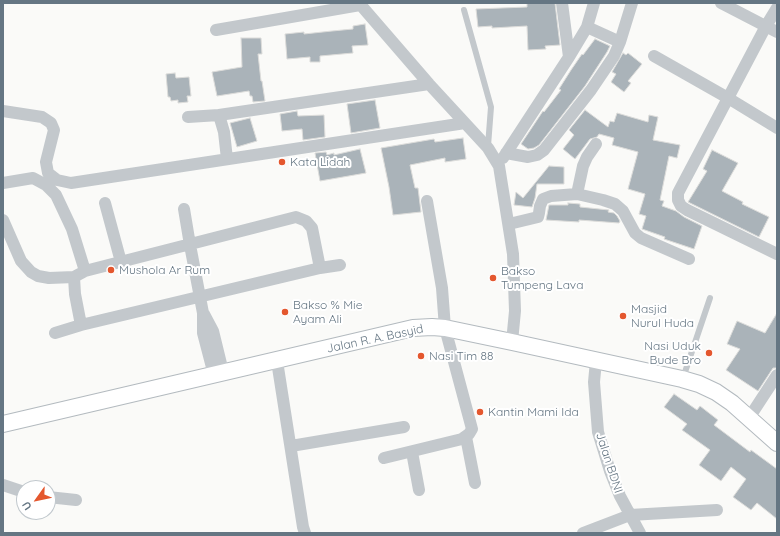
<!DOCTYPE html>
<style>
body{margin:0}
#map{position:relative;width:780px;height:536px;overflow:hidden;background:#fafaf8;font-family:Quicksand,sans-serif}
canvas{display:block}
.frame{position:absolute;inset:0;border:4px solid #657683;pointer-events:none}
.north{position:absolute;left:16px;top:480px;width:40px;height:40px;box-sizing:border-box;background:#fff;border:1px solid #c1c8cd;border-radius:50%;rotate:237deg;font-size:11px;font-weight:700;line-height:16px;text-align:center;color:#657683}
.north::after{content:'';display:block;margin:auto;width:14px;height:18px;background:#e4572e;clip-path:polygon(50% 0,100% 100%,50% 72%,0 100%)}
</style>
<div id="map">
<canvas width="780" height="536"></canvas>
<div class="frame"></div>
<div class="north">U</div>
</div>
<script>
const c = document.querySelector('canvas').getContext('2d');
c.lineJoin = 'round';
function fillPath(path, color) {
  c.fillStyle = color;
  c.fill(path, 'evenodd');
}
function toPath(rows) {
  const path = new Path2D();
  for (const r of rows) {
    path.moveTo(r[0], r[1]);
    for (let i = 2; i < r.length; i += 2) path.lineTo(r[i], r[i + 1]);
  }
  return path;
}
function trace(path, color, width, dash) {
  c.strokeStyle = color;
  c.lineWidth = width;
  c.lineCap = dash ? 'butt' : 'round';
  c.setLineDash(dash || []);
  c.stroke(path);
}
function drawText(font, color, halo, rows, align = 'center') {
  c.font = font + ' Quicksand,sans-serif';
  c.lineWidth = 4;
  c.setLineDash([]);
  c.textBaseline = 'middle';
  c.strokeStyle = halo;
  c.fillStyle = color;
  for (const [text, x, y, turn = 0] of rows) {
    c.save();
    c.translate(x, y);
    c.rotate((+turn || 0) * Math.PI / 180);
    c.textAlign = isNaN(turn) ? turn : align;
    if (halo) c.strokeText(text, 0, 0);
    c.fillText(text, 0, 0);
    c.restore();
  }
}
const building = toPath([
 [527,3,555,3,560,45,545,46,546,49,528,50,527,26,492,28,492,26,478,27,476,9,527,7,527,3],
 [365,24,368,45,352,46,353,53,320,56,320,62,310,62,310,57,287,59,285,34,304,32,304,34,332,31,353,29,353,26,365,24],
 [241,38,261,38,262,54,258,54,261,81,262,81,265,101,253,102,252,96,250,96,249,91,217,96,212,72,242,67,241,38],
 [595,39,610,46,607,52,585,86,539,145,534,148,528,149,521,144,543,111,544,112,561,90,559,89,571,70,582,54,583,55,595,39],
 [623,53,626,55,628,53,642,64,628,81,631,83,624,92,611,82,616,74,612,72,623,53],
 [175,73,176,78,189,77,191,96,187,96,188,102,178,103,178,100,171,101,170,97,168,97,166,74,175,73],
 [375,100,380,128,351,133,347,104,375,100],
 [585,110,608,127,610,121,614,122,617,113,648,122,649,115,658,117,653,140,680,145,677,158,669,156,660,200,664,201,662,206,676,211,684,217,702,226,694,249,664,239,665,237,642,229,646,216,639,214,645,194,628,189,638,152,612,145,614,138,599,134,597,137,590,139,575,159,563,149,574,135,569,130,585,110],
 [297,111,298,116,324,115,325,137,303,140,302,129,282,131,280,114,297,111],
 [250,118,257,141,237,147,230,123,250,118],
 [463,138,466,159,445,162,445,158,410,165,415,188,418,188,421,212,393,215,389,187,381,148,434,139,435,142,463,138],
 [360,149,366,173,320,181,315,153,326,152,327,155,334,153,334,155,360,149],
 [712,150,738,163,722,191,743,202,742,204,769,217,759,237,688,202,707,171,703,169,712,150],
 [549,166,564,167,564,184,537,184,535,198,532,207,514,205,516,192,523,198,549,166],
 [568,203,580,204,580,207,609,210,608,212,614,213,617,216,620,221,619,223,579,220,579,222,546,220,549,205,568,205,568,203],
 [777,313,777,368,773,368,758,391,726,370,740,349,727,344,737,321,765,333,777,313],
 [674,394,697,410,700,406,718,420,714,425,750,452,751,450,777,469,777,519,757,503,751,510,733,497,746,479,731,467,721,481,699,465,710,450,682,430,687,424,664,407,674,394]
]);
fillPath(building, '#aab3b9');
trace(building, '#dcdcda', 1);
const secondary = toPath([
 [3,424,413,328,432,327,445,328,512,342,682,379,699,384,716,392,732,403,777,443]
]);
trace(secondary, '#b3babf', 18);
trace(toPath([
 [464,10,491,107,488,146],
 [683,378,710,298]
]), '#c3c8cc', 6);
trace(toPath([
 [359,3,429,84,488,148,499,166,513,254,515,311,512,342],
 [721,3,777,32],
 [777,8,766,26,678,193,678,200,681,206,687,210,777,254],
 [587,27,620,42],
 [216,30,360,5],
 [654,56,728,98,777,128],
 [569,57,587,27,594,3],
 [3,111,42,117,51,123,54,130,46,162,48,173,57,180,71,183,465,123],
 [219,115,429,84],
 [188,117,219,115,224,132,227,159],
 [506,153,528,157,537,155,544,150,591,90,614,56,620,42,632,3],
 [503,158,569,57,562,3],
 [3,183,33,178,46,185,56,195,72,229,85,271],
 [577,194,583,166,587,157,596,144],
 [105,203,121,262],
 [184,209,190,245,203,313,203,333,214,375],
 [3,220,21,261,31,272,38,276,49,278,74,277],
 [509,224,538,217,539,213,540,206,543,199,551,196,577,194,603,200,615,204,623,211,635,233,641,238,689,259],
 [204,314,213,331,223,372],
 [81,325,75,294,74,277,85,271,296,217,306,221,312,228,320,268],
 [55,333,81,325,320,268,340,265],
 [277,361,303,527,305,533],
 [596,361,594,382,598,432,610,471,620,496,640,533],
 [749,418,777,375],
 [466,437,475,483],
 [291,446,404,427],
 [412,452,419,490],
 [384,458,462,439,469,434,472,429,445,328,442,288,427,201],
 [3,485,24,492],
 [48,497,76,500],
 [583,533,630,515,717,510]
]), '#c3c8cc', 12);
trace(secondary, '#fff', 16);
for (const [x, y, r, color] of [
 [282,162,4,"#e4572e"],
 [111,270,4,"#e4572e"],
 [493,278,4,"#e4572e"],
 [285,312,4,"#e4572e"],
 [623,316,4,"#e4572e"],
 [709,353,4,"#e4572e"],
 [421,356,4,"#e4572e"],
 [480,412,4,"#e4572e"]
]) {
  const dot = new Path2D();
  dot.arc(x, y, r, 0, 2 * Math.PI);
  c.fillStyle = color;
  c.fill(dot);
  trace(dot, '#fff', 1.5);
}
drawText('12px', '#657683', '#fff', [
 ["Kata Lidah",290,162],
 ["Mushola Ar Rum",119,270],
 ["Bakso",501,271],
 ["Tumpeng Lava",501,285],
 ["Bakso % Mie",293,305],
 ["Ayam Ali",293,319],
 ["Masjid",631,309],
 ["Nurul Huda",631,323],
 ["Nasi Uduk",701,346,"right"],
 ["Bude Bro",701,360,"right"],
 ["Nasi Tim 88",429,356],
 ["Kantin Mami Ida",488,412]
], 'left');
drawText('12px', '#657683', '#fff', [
 ["Jalan R. A. Basyid",375,339,-12],
 ["Jalan BDNI",609,463,72]
]);
</script>
